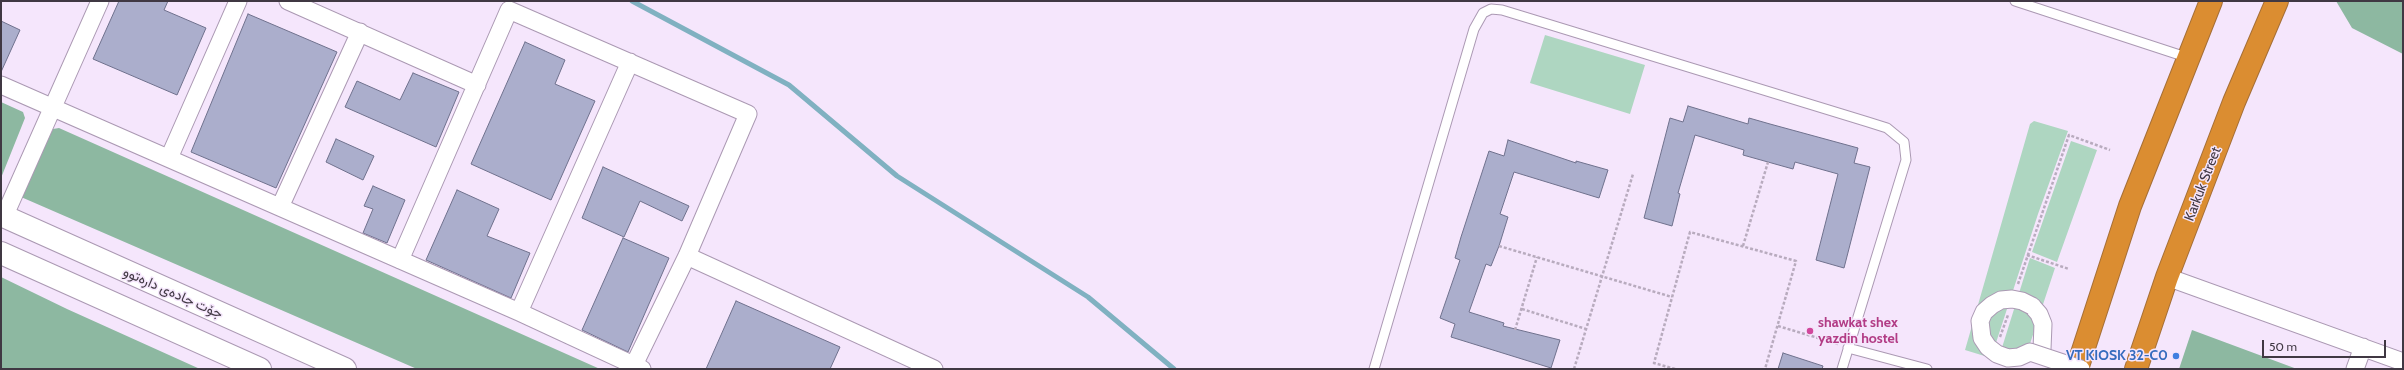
<!DOCTYPE html>
<meta charset="utf-8">
<style>
body{margin:0}
#map{position:relative;width:2404px;height:370px;overflow:hidden;background:#f5e6fc;font-family:Cabin,sans-serif}
canvas{display:block}
.frame{position:absolute;inset:0;border:2px solid #403843;pointer-events:none}
.scale{position:absolute;left:2262px;top:340px;width:124px;height:18px;box-sizing:border-box;border:2px solid #403843;border-top:0;padding-left:5px;font-size:12px;line-height:14px;white-space:nowrap;color:#403843;-webkit-text-stroke:3px #f5e6fc;paint-order:stroke}
</style>
<div id="map">
<canvas width="2404" height="370"></canvas>
<div class="frame"></div>
<div class="scale">50 m</div>
</div>
<script>
const c = document.querySelector('canvas').getContext('2d');
c.lineJoin = 'round';
function fillPath(path, color) {
  c.fillStyle = color;
  c.fill(path, 'evenodd');
}
function toPath(rows) {
  const path = new Path2D();
  for (const r of rows) {
    path.moveTo(r[0], r[1]);
    for (let i = 2; i < r.length; i += 2) path.lineTo(r[i], r[i + 1]);
  }
  return path;
}
function trace(path, color, width, dash) {
  c.strokeStyle = color;
  c.lineWidth = width;
  c.lineCap = dash ? 'butt' : 'round';
  c.setLineDash(dash || []);
  c.stroke(path);
}
function drawText(font, color, halo, rows, align = 'center') {
  c.font = font + ' Cabin,Vazirmatn,sans-serif';
  c.lineWidth = 3;
  c.setLineDash([]);
  c.textBaseline = 'middle';
  c.strokeStyle = halo;
  c.fillStyle = color;
  for (const [text, x, y, turn = 0] of rows) {
    c.save();
    c.translate(x, y);
    c.rotate((+turn || 0) * Math.PI / 180);
    c.textAlign = isNaN(turn) ? turn : align;
    if (halo) c.strokeText(text, 0, 0);
    c.fillText(text, 0, 0);
    c.restore();
  }
}
fillPath(toPath([
 [1545,35,1645,65,1630,114,1530,83],
 [2034,121,2068,131,2038,214,1991,358,1965,350,2030,124],
 [2071,141,2097,150,2057,262,2032,252],
 [2030,258,2055,268,2024,362,2000,354]
]), '#aed6c1');
fillPath(toPath([
 [2336,1,2403,1,2403,54,2352,28],
 [1,102,23,112,25,118,1,178],
 [59,128,600,369,417,369,21,197,53,129],
 [1,277,67,309,200,369,1,369],
 [2192,330,2297,369,2179,369]
]), '#8db8a1');
trace(toPath([
 [632,1,789,85,897,176,1088,297,1174,369]
]), '#80b1c1', 5);
const building = toPath([
 [119,1,168,1,164,10,206,28,177,95,93,59,119,1],
 [248,14,337,52,276,188,191,152,248,14],
 [1,21,20,30,1,72,1,21],
 [525,42,565,60,555,84,595,101,551,200,471,164,525,42],
 [413,73,459,92,436,147,345,107,357,81,400,100,413,73],
 [1688,106,1748,124,1749,118,1770,124,1858,148,1854,163,1870,167,1844,268,1816,260,1838,174,1795,162,1793,169,1743,155,1744,150,1695,135,1678,193,1680,194,1672,226,1644,218,1670,118,1683,122,1688,106],
 [336,139,374,156,363,180,326,162,336,139],
 [1508,140,1576,163,1576,161,1608,170,1599,198,1514,172,1500,214,1508,217,1499,246,1491,266,1486,264,1469,312,1504,323,1503,326,1560,340,1551,368,1451,337,1455,324,1440,318,1460,260,1455,258,1461,237,1489,151,1504,156,1508,140],
 [603,167,689,206,682,221,640,201,624,237,582,218,603,167],
 [373,186,405,200,387,243,363,233,373,209,364,206,373,186],
 [457,190,499,209,487,236,530,253,511,298,426,260,457,190],
 [623,238,669,258,628,352,582,330,623,238],
 [736,301,840,347,830,369,706,369,736,301],
 [1783,353,1823,366,1822,369,1778,369,1783,353]
]);
fillPath(building, '#abaecc');
trace(building, '#6f718d', 1);
const lane = toPath([
 [2015,1,2189,58],
 [1848,348,1927,369],
 [1374,369,1474,29,1483,13,1491,9,1502,10,1868,122,1887,128,1904,142,1906,160,1842,369]
]);
const street = toPath([
 [288,1,477,85],
 [1,85,519,312,642,369],
 [169,158,238,1],
 [280,207,360,32],
 [4,217,100,1],
 [687,256,934,369],
 [400,260,509,10,748,114,687,256,632,369],
 [2167,277,2403,362],
 [2032,306,2039,314,2043,324,2042,349],
 [519,312,630,62],
 [2355,369,2363,347]
]);
const secondary = toPath([
 [1,215,345,369],
 [1,253,260,369]
]);
const highway = toPath([
 [2077,369,2130,206,2211,1],
 [2136,369,2167,277,2234,102,2277,1]
]);
trace(lane, '#ab99b3', 11);
trace(street, '#ab99b3', 19);
trace(secondary, '#ab99b3', 24);
trace(highway, '#a56f37', 24);
trace(toPath([
 [1499,246,1672,297],
 [1743,246,1768,162],
 [2027,255,2069,269],
 [2018,284,2069,135,2110,150],
 [1522,309,1586,329],
 [1778,326,1838,344],
 [1515,330,1537,257],
 [2000,337,2008,315],
 [1574,369,1633,174],
 [1675,369,1654,363,1690,232,1796,261,1765,369]
]), '#b8abbe', 2.5, [3, 2]);
trace(lane, '#fff', 9);
trace(street, '#fff', 17);
trace(secondary, '#fff', 22);
trace(highway, '#db8d31', 22);
const streetBridge = toPath([
 [2032,306,2022,301,2012,299,2001,300,1992,305,1984,312,1980,321,1982,338,1988,347,1997,354,2008,358,2019,357,2030,352,2081,369]
]);
trace(streetBridge, '#ab99b3', 19, []);
trace(streetBridge, '#fff', 17);
for (const [x, y, r, color] of [
 [1810,331,4,"#d1479c"],
 [2176,356,4,"#3f7fe0"]
]) {
  const dot = new Path2D();
  dot.arc(x, y, r, 0, 2 * Math.PI);
  c.fillStyle = color;
  c.fill(dot);
  trace(dot, '#f5e6fc', 1.5);
}
drawText('14px', '#403843', '#f5e6fc', [
 ["Karkuk Street",2203,184,-69],
 ["جۆت جادەی دارەتوو",173,293,24]
]);
drawText('bold 14px', '#b23c85', '#f5e6fc', [
 ["shawkat shex",1818,323],
 ["yazdin hostel",1818,339]
], 'left');
drawText('bold 14px', '#366cbe', '#f5e6fc', [
 ["VT KIOSK 32-C0",2168,356]
], 'right');
</script>
